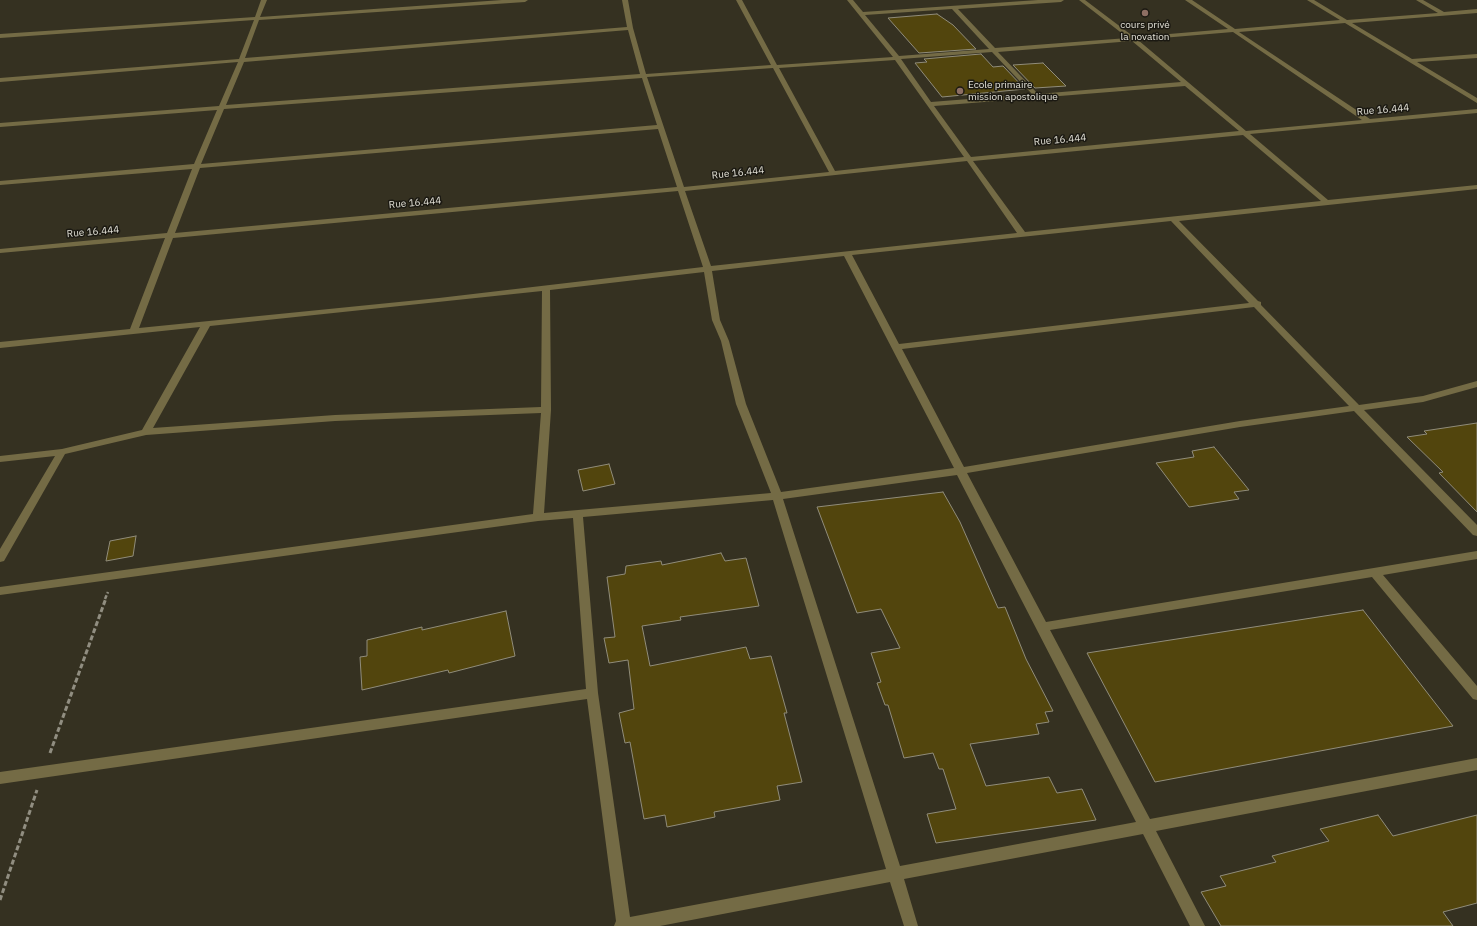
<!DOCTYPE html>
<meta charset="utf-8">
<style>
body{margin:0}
canvas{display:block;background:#353121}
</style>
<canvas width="1477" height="926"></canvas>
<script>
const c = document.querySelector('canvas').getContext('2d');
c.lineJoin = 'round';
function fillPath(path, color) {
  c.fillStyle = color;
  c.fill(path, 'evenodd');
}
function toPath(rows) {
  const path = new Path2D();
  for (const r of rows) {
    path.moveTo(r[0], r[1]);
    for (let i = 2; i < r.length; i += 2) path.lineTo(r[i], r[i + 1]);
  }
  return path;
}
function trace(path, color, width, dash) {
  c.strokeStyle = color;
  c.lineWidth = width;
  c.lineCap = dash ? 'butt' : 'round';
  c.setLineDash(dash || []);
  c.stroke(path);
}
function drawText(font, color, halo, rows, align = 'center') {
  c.font = font + ' "IBM Plex Sans",sans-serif';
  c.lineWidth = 3;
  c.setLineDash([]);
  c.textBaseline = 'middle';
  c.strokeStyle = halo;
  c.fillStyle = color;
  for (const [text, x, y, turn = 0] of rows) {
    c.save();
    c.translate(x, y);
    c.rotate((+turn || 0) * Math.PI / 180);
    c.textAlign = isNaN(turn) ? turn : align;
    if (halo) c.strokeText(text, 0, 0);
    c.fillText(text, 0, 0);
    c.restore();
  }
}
const building = toPath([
 [937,14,953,25,976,49,919,53,888,18,937,14],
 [981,54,993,67,1003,66,1025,89,942,97,915,63,927,62,924,59,981,54],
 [1043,63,1066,86,1035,88,1013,65,1043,63],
 [1477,423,1477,512,1439,473,1443,472,1407,437,1427,434,1424,431,1477,423],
 [1214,447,1249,490,1234,492,1239,499,1189,507,1156,463,1194,457,1192,451,1214,447],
 [609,464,615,484,583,491,578,470,609,464],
 [943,492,960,522,998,608,1005,607,1026,659,1053,711,1045,712,1049,722,1036,724,1039,734,970,744,986,786,1049,777,1057,793,1082,789,1096,820,936,843,927,814,956,809,943,769,939,769,933,753,904,758,888,705,885,705,877,683,881,682,871,653,900,648,881,609,857,613,817,507,943,492],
 [136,536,133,556,106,561,110,541,136,536],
 [721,553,725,561,746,558,759,606,680,617,681,620,642,626,650,666,746,647,750,659,771,656,787,713,784,713,802,782,777,786,780,800,714,812,715,817,667,827,665,815,644,819,630,742,625,743,619,713,634,709,628,660,609,663,604,638,615,637,607,577,625,574,626,566,661,561,662,565,721,553],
 [1363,610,1453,726,1155,782,1087,653,1363,610],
 [506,611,515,656,449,673,448,670,362,690,360,657,367,656,367,640,422,627,422,630,506,611],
 [1378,815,1393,836,1477,815,1477,903,1443,912,1453,926,1221,926,1201,892,1226,886,1220,876,1276,862,1272,856,1329,841,1320,829,1378,815]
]);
fillPath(building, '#52450d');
trace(building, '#908c7a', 1);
trace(toPath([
 [105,599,108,592]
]), '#918e81', 2.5, [4, 2]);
trace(toPath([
 [50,753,106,598],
 [0,900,37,790]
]), '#918e81', 3, [5, 2.5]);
fillPath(toPath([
 [261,0,267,0,260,17,502,0,528,0,525,2,259,20,245,58,627,27,622,0,628,0,633,28,646,74,771,65,736,0,742,0,777,65,893,57,847,0,853,0,863,12,1038,0,1064,0,1061,2,958,9,995,48,1128,38,1079,0,1085,0,1134,37,1228,29,1185,0,1192,0,1235,29,1340,20,1307,0,1314,0,1347,20,1438,13,1416,0,1423,0,1444,12,1477,9,1477,13,1352,23,1412,59,1477,54,1477,58,1417,62,1477,98,1477,103,1345,23,1239,32,1370,119,1477,109,1477,113,1250,134,1328,200,1477,185,1477,189,1179,221,1258,301,1261,302,1261,305,1359,405,1423,396,1477,381,1477,387,1423,402,1364,410,1477,525,1477,536,1473,535,1354,411,1240,427,967,473,1046,622,1477,551,1477,559,1383,575,1477,686,1477,700,1473,699,1372,577,1050,630,1150,819,1477,758,1477,770,1156,831,1205,926,1190,926,1143,834,904,879,918,926,904,926,890,882,660,926,614,926,616,921,587,699,0,784,0,772,586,689,573,518,538,521,0,595,0,587,533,514,541,413,335,421,146,435,65,454,4,561,0,562,0,549,55,456,0,462,0,456,62,449,142,430,200,327,0,348,0,342,130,329,165,238,0,253,0,249,167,233,192,169,0,185,0,181,194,164,217,110,0,127,0,123,219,106,238,62,0,82,0,78,239,59,254,20,0,38,0,34,255,17,261,0],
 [952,9,989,49,899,56,865,15,952,9],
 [628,30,640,74,226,105,244,62,628,30],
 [1233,32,1362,120,1246,131,1138,40,1233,32],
 [1132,41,1181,82,1038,94,998,52,1132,41],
 [992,52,1032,94,931,102,901,59,992,52],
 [895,60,964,157,835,171,779,68,895,60],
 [773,68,829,172,684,187,647,77,773,68],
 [642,78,657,125,201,164,224,109,642,78],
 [1185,86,1239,131,971,157,934,106,1185,86],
 [658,129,677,187,175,233,200,168,658,129],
 [1243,135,1321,201,1025,232,973,161,1243,135],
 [967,161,1017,233,711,266,685,191,967,161],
 [678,191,703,267,439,298,139,328,173,238,678,191],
 [1171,221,1249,303,899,344,852,255,1171,221],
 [844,256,954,468,781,492,746,404,729,341,720,320,712,271,844,256],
 [704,272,712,320,721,341,736,404,771,493,544,513,551,410,550,290,704,272],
 [542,291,541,407,335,415,153,428,210,326,542,291],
 [1254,307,1349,406,1240,421,964,467,902,349,1254,307],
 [957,475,1136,822,900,866,783,499,957,475],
 [773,500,886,869,630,917,598,693,583,517,773,500]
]), '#746b45');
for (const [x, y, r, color] of [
 [1145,13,4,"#8d6e63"],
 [960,91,4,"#8d6e63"]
]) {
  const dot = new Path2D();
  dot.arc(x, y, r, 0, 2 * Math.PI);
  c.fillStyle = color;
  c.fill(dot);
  trace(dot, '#1b1912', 1.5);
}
drawText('10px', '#e2e0d6', '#1b1912', [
 ["cours privé",1145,25],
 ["la novation",1145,37],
 ["Ecole primaire",968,85,"left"],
 ["mission apostolique",968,97,"left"]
]);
drawText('10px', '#e2e0d6', '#1b1912', [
 ["Rue 16.444",1383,110,-5],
 ["Rue 16.444",1060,140,-5],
 ["Rue 16.444",738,173,-6],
 ["Rue 16.444",415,203,-5],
 ["Rue 16.444",93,232,-5]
]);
</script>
